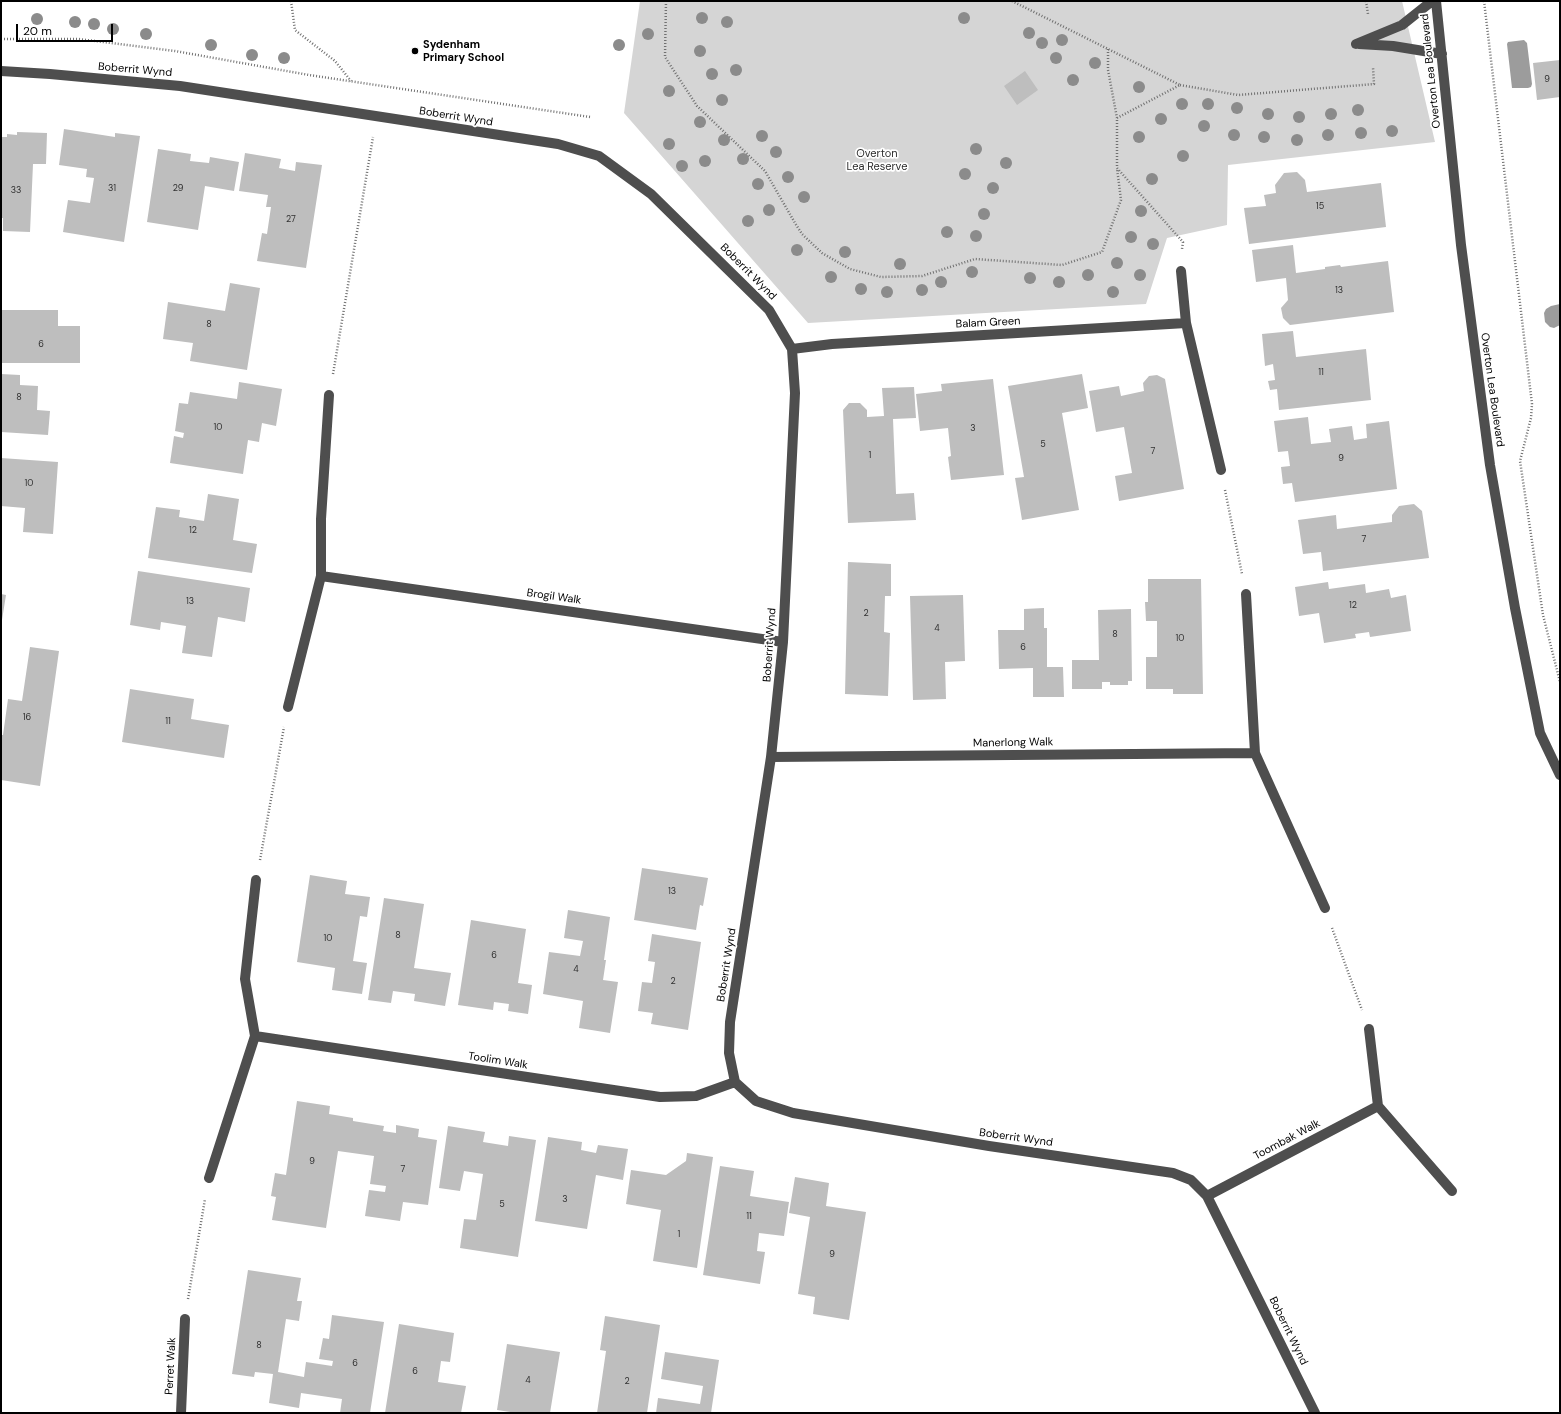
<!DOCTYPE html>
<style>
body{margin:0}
#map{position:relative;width:1561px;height:1414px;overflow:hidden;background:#fff;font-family:"DM Sans",sans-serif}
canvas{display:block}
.frame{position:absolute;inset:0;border:2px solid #000;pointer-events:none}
.scale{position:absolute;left:16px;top:24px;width:97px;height:18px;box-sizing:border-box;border:2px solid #000;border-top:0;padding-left:5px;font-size:12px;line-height:14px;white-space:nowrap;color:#000;-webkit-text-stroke:3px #fff;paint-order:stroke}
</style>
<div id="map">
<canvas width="1561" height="1414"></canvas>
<div class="frame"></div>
<div class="scale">20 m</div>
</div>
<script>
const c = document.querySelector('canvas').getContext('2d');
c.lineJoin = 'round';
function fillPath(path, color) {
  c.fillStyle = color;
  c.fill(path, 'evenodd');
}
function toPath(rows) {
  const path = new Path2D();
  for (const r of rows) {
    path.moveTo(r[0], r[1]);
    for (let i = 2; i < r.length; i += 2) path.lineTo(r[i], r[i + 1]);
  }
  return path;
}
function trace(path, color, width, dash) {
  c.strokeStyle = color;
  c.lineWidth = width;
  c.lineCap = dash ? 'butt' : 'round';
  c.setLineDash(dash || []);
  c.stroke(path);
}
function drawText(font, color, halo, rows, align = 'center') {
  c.font = font + ' "DM Sans",sans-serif';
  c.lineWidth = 3.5;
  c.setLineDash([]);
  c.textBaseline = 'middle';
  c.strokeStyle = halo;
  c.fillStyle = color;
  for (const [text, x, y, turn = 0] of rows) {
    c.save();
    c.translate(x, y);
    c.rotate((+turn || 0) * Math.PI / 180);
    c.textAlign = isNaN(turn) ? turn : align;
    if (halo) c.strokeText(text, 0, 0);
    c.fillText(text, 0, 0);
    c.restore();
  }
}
fillPath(toPath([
 [640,1,1402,1,1435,142,1228,165,1227,225,1167,238,1146,304,808,323,624,113]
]), '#d5d5d5');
fillPath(toPath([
 [1524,40,1527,43,1532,84,1531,87,1528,88,1512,88,1507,44,1508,42],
 [1560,304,1560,325,1554,328,1550,327,1545,322,1544,313,1546,309,1551,306]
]), '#9c9c9c');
fillPath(toPath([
 [1560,60,1560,97,1537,100,1533,63],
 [1025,71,1038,90,1017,105,1004,86],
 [64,129,115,137,115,133,140,136,124,242,63,232,68,200,90,203,94,178,86,177,87,169,59,165],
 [17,132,47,133,46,164,33,164,30,232,3,231,3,218,1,218,1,137,7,137,7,134,17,135],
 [158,149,191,154,190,161,209,163,210,157,239,162,234,191,205,186,198,230,147,222],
 [245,153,281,159,279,168,295,171,296,162,322,165,306,268,257,261,262,233,267,234,271,207,266,207,268,195,239,191],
 [1297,172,1305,180,1307,192,1381,183,1386,227,1249,244,1244,208,1266,206,1264,195,1276,193,1275,185,1284,173],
 [1293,245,1296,273,1325,269,1325,267,1340,265,1341,267,1388,261,1394,312,1290,325,1283,318,1281,308,1288,300,1286,278,1256,282,1252,250],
 [230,283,260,288,247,370,190,361,193,343,163,339,168,302,225,311],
 [1,310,58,310,58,326,80,326,80,363,1,363],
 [1293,331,1296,357,1366,349,1371,400,1279,410,1277,389,1270,390,1268,381,1275,380,1273,364,1265,366,1262,334],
 [1,374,20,375,20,385,38,386,37,410,50,411,48,435,1,432],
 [1082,374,1088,408,1062,413,1079,510,1022,520,1015,478,1024,477,1008,386],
 [1157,375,1165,379,1184,489,1119,501,1115,476,1132,473,1124,427,1096,432,1089,391,1119,386,1121,396,1144,391,1143,383,1149,376],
 [993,379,1004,475,951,480,948,457,951,456,948,428,920,431,916,394,942,391,941,384],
 [239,382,282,389,276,426,262,423,259,442,248,440,243,474,170,463,174,436,183,438,184,433,175,431,179,403,188,404,190,392,237,399],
 [914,387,916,418,893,419,896,494,914,493,916,520,848,523,843,410,849,403,860,403,867,410,867,417,884,416,882,388],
 [1308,417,1311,444,1331,442,1329,429,1352,426,1354,440,1367,438,1366,424,1389,421,1397,489,1295,502,1292,483,1283,484,1281,467,1290,466,1288,451,1278,452,1274,421],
 [1,458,58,462,53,534,23,532,25,508,1,506],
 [208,494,239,499,233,540,257,544,252,573,148,558,156,507,180,510,179,517,204,521],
 [1414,504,1422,511,1429,558,1323,571,1321,552,1303,554,1298,520,1336,515,1337,529,1392,522,1392,515,1399,506],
 [848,562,891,564,891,596,885,596,884,632,890,633,888,696,845,694],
 [138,571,250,588,245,622,218,617,212,657,182,653,186,626,161,622,160,630,130,625],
 [1148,579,1201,579,1203,694,1173,694,1173,689,1146,689,1146,657,1157,657,1157,621,1146,621,1145,602,1148,602],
 [1328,582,1329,589,1365,584,1366,593,1389,589,1391,598,1406,595,1411,631,1370,637,1369,632,1355,634,1356,638,1324,643,1319,613,1299,616,1295,587],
 [1,594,6,595,2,620,1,620],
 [963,595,965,661,945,662,946,699,913,700,910,596],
 [1044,608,1044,628,1047,628,1047,667,1063,667,1064,697,1033,697,1033,668,999,669,998,630,1024,630,1024,609],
 [1131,609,1132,681,1128,681,1128,685,1110,685,1110,682,1102,682,1102,689,1072,689,1072,660,1099,660,1098,610],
 [30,647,59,651,40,786,1,780,1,735,3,735,8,699,22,701],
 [130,689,194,699,191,719,229,725,224,758,122,742],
 [642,868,708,878,703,906,700,905,696,930,634,920],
 [310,875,347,881,345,894,370,897,367,917,360,916,353,961,367,963,362,994,332,990,335,968,297,962],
 [384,898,424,904,414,968,451,973,445,1006,414,1001,415,994,393,991,391,1003,368,1000],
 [568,910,610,917,604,960,606,960,603,980,618,982,610,1033,579,1028,583,1001,543,994,549,952,580,956,583,941,564,938],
 [471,920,526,929,518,983,532,985,528,1014,508,1011,509,1004,494,1002,493,1010,458,1005],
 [652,934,701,942,688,1030,651,1024,653,1013,638,1011,642,982,652,983,655,962,648,961],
 [297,1101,330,1106,329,1114,353,1118,353,1121,384,1126,383,1131,396,1133,396,1125,419,1129,418,1137,437,1140,428,1205,403,1202,400,1221,365,1216,369,1190,385,1192,386,1186,370,1184,374,1156,338,1151,326,1228,272,1220,276,1197,271,1196,275,1173,286,1175],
 [448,1126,485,1132,483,1142,508,1146,509,1136,536,1140,518,1257,460,1248,464,1219,476,1220,483,1174,464,1171,460,1191,439,1188],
 [548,1137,582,1142,581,1150,596,1153,598,1145,628,1149,623,1180,596,1175,587,1229,535,1221],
 [687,1153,713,1157,697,1268,653,1261,661,1210,626,1204,631,1170,666,1175,686,1161],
 [720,1166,754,1171,750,1196,789,1202,784,1236,759,1233,757,1251,765,1252,760,1284,703,1275],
 [795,1177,829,1183,826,1206,866,1212,849,1320,813,1314,815,1297,798,1294,810,1217,789,1213],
 [248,1270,301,1278,297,1301,302,1301,299,1321,286,1319,278,1372,304,1377,306,1362,332,1366,333,1361,319,1359,323,1338,329,1339,332,1315,384,1322,370,1413,340,1413,342,1399,301,1393,299,1408,269,1403,273,1374,255,1372,254,1377,232,1374],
 [605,1316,660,1325,647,1413,597,1413,606,1351,600,1350],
 [399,1324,454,1333,450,1362,441,1361,438,1382,466,1386,461,1413,385,1413],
 [507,1344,560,1352,550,1413,517,1413,497,1410],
 [665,1352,719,1360,711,1413,656,1413,658,1398,700,1404,703,1386,661,1379]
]), '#bebebe');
trace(toPath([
 [291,1,295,30,335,61,351,81],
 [666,1,665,57,697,106,765,171,795,223,802,234,822,253,850,269,881,277,922,276,975,259,1062,265,1102,252,1121,200,1117,168],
 [1012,1,1180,85,1117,118,1117,168,1183,242,1182,249],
 [1366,1,1368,14],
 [1484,1,1532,404,1531,418,1520,461,1543,615,1560,682],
 [1,39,79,39,175,51,309,75,590,117],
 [1108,49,1108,70,1117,118],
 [1180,85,1238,95,1374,84,1373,67],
 [333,374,373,137],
 [1225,490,1242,574],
 [260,860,284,727],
 [1332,928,1362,1010],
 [188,1299,205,1199]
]), '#707070', 2.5, [1, 2]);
trace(toPath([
 [1436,1,1461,245,1490,465,1515,608,1540,733,1560,775],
 [1356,44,1402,25,1432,1],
 [1359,44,1393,46,1442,54],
 [1,71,50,74,180,86,558,144,599,156,651,194,769,310,792,349,795,393,783,642,771,757,730,1022,729,1053,735,1082,756,1101,793,1113,989,1146,1173,1173,1191,1180,1207,1196,1315,1413],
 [1181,271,1186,323,1221,470],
 [792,349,832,344,1186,323],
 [321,576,783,642],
 [1246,594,1255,753,1325,908],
 [288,707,321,576,321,519,329,395],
 [771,757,1255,753],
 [1369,1029,1378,1106,1452,1191],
 [255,1036,660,1097,696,1096,735,1082],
 [209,1178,255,1036,245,979,256,880],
 [1207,1196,1378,1106],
 [181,1413,185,1319]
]), '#4e4e4e', 10);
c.fillStyle = '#8b8b8b';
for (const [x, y] of [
 [702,18],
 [964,18],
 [37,19],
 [75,22],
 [727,22],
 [94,24],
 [113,29],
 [1029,33],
 [146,34],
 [648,34],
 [1062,40],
 [1042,43],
 [211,45],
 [619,45],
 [700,51],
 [252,55],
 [284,58],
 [1056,58],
 [1095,63],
 [736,70],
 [712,74],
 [1073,80],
 [1139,87],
 [669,91],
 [722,100],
 [1182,104],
 [1208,104],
 [1237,108],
 [1358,110],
 [1268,114],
 [1331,114],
 [1299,117],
 [1161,119],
 [700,122],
 [1204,126],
 [1392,131],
 [1361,133],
 [1234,135],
 [1328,135],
 [762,136],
 [1139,137],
 [1264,137],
 [724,140],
 [1297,140],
 [669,144],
 [976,149],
 [776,152],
 [1183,156],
 [743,159],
 [705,161],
 [1006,163],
 [682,166],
 [965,174],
 [788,177],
 [1152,179],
 [758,184],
 [993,188],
 [804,197],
 [769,210],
 [1141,211],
 [984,214],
 [748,221],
 [947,232],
 [976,236],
 [1131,237],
 [1153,244],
 [797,250],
 [845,252],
 [1117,263],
 [900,264],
 [972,272],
 [1088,275],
 [1140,275],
 [831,277],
 [1030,278],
 [941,282],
 [1059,282],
 [861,289],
 [922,290],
 [887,292],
 [1113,292]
]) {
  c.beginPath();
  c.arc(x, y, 6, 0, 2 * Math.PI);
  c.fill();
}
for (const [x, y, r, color] of [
 [415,51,4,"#000"]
]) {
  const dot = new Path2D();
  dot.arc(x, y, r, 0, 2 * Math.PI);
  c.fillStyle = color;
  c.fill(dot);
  trace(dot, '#fff', 1.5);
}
drawText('9px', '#303030', null, [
 ["9",1547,80],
 ["31",112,189],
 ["29",178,189],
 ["33",16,191],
 ["15",1320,207],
 ["27",291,220],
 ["13",1339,291],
 ["8",209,325],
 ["6",41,345],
 ["11",1321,373],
 ["8",19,398],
 ["10",218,428],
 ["3",973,429],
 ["5",1043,445],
 ["7",1153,452],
 ["1",870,456],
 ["9",1341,459],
 ["10",29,484],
 ["12",193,531],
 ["7",1364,540],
 ["13",190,602],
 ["12",1353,606],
 ["2",866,614],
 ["4",937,629],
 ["8",1115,635],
 ["10",1180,639],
 ["6",1023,648],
 ["16",27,718],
 ["11",168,722],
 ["13",672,892],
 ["8",398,936],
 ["10",328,939],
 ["6",494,956],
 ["4",576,970],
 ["2",673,982],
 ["9",312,1162],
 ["7",403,1170],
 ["3",565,1200],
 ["5",502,1205],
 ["11",749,1217],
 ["1",679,1235],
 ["9",832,1255],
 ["8",259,1346],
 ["6",355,1364],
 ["6",415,1372],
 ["4",528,1381],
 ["2",627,1382]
]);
drawText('bold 11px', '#000', '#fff', [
 ["Sydenham",423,45],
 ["Primary School",423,58]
], 'left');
drawText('11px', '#000', '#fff', [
 ["Boberrit Wynd",135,70,5],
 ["Overton Lea Boulevard",1431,71,-96],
 ["Boberrit Wynd",456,117,9],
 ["Boberrit Wynd",748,272,45],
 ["Balam Green",988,323,-3],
 ["Overton Lea Boulevard",1492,390,82],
 ["Brogil Walk",554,597,8],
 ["Boberrit Wynd",770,645,-86],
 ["Manerlong Walk",1013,743,-1],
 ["Boberrit Wynd",727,965,-81],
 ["Toolim Walk",498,1061,9],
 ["Boberrit Wynd",1016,1138,8],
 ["Toombak Walk",1287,1140,-28],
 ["Boberrit Wynd",1288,1331,64],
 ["Perret Walk",171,1366,-87]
]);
drawText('11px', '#2c2c2c', '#fff', [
 ["Overton",877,154],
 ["Lea Reserve",877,167]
]);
</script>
